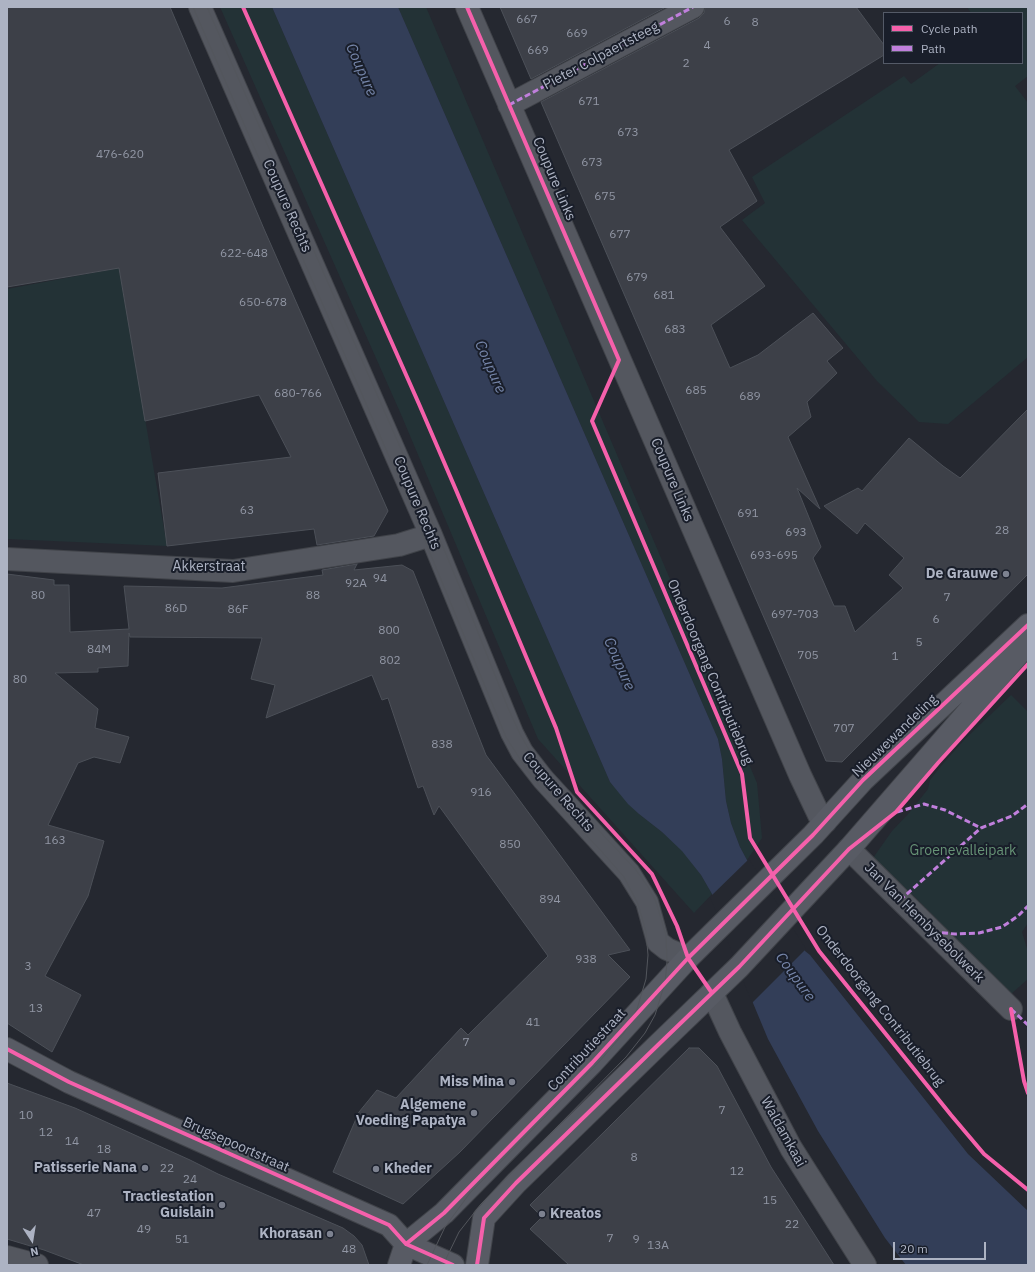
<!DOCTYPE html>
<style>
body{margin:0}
#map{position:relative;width:1035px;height:1272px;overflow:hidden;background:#252830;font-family:"IBM Plex Sans",sans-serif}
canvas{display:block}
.frame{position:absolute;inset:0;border:8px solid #adb3c3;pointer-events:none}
.legend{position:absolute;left:883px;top:12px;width:140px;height:52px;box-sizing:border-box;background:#191e2a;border:1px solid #545a67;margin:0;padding:5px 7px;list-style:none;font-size:12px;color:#adb3c3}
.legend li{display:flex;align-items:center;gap:8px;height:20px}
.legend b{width:20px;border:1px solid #545a67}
.north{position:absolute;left:12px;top:1220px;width:40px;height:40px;-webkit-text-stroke:3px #191e2a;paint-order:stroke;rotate:168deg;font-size:11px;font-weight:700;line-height:16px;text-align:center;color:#adb3c3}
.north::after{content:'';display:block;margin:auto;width:14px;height:18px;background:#adb3c3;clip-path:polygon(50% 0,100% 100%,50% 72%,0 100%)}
.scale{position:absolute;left:893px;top:1242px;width:93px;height:18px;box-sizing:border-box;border:2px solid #adb3c3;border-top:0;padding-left:5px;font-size:12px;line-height:14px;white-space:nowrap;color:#adb3c3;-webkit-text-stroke:3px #191e2a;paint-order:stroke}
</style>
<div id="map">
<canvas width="1035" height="1272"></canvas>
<div class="frame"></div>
<ul class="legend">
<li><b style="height:5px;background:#f560ab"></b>Cycle path</li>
<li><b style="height:5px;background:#c07fdc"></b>Path</li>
</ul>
<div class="north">N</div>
<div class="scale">20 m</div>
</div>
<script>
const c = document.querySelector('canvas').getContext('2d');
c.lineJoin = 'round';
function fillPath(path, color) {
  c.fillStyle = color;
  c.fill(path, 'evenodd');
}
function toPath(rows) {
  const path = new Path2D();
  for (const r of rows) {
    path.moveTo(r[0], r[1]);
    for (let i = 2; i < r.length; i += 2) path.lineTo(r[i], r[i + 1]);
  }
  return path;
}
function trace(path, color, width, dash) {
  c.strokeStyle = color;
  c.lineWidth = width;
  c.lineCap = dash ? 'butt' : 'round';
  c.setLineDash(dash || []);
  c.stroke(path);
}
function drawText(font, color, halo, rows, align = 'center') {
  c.font = font + ' "IBM Plex Sans",sans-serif';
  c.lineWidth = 4;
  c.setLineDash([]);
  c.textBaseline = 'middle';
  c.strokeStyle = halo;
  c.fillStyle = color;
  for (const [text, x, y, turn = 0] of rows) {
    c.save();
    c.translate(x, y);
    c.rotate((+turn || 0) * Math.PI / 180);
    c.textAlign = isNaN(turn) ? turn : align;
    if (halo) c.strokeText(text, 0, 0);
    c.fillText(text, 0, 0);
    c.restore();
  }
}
fillPath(toPath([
 [220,7,272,7,610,782,639,814,662,832,683,851,701,875,712,894,694,913,538,739,400,412],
 [398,7,426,7,757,783,762,838,747,860,740,847,731,823,726,801,722,759,718,739],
 [967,7,1028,7,1028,76,1015,86,1028,103,1028,357,948,424,919,422,877,381,742,220,765,203,752,177,904,76,911,84,940,63,1022,63,1022,13,971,13],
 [119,268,167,546,7,539,7,289],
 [1011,695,1028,712,1028,923,1022,932,1028,952,1028,979,1011,994,916,898,873,858,892,831,909,813,928,789,930,780,941,766,964,740]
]), '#233236');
fillPath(toPath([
 [272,7,398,7,718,739,722,759,726,801,731,823,740,847,747,860,805,951,810,955,968,1154,1028,1211,1028,1265,906,1265,885,1238,818,1131,768,1039,753,1003,712,894,701,875,682,851,662,832,639,814,628,804,610,782]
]), '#333e58');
fillPath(toPath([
 [749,859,806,949,752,1003,710,897]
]), '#252830');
const building = toPath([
 [7,7,170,7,264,229,388,511,374,536,317,545,314,529,167,546,158,473,291,457,259,395,145,421,119,268,7,287,7,7],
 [500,7,666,7,531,79,500,7],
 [705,7,856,7,884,45,884,55,729,150,757,201,720,227,765,286,711,325,730,368,758,355,813,313,843,348,827,361,837,373,807,402,811,417,788,437,820,509,797,488,821,547,813,558,834,606,845,606,855,632,903,588,889,575,904,558,865,523,857,534,824,506,858,488,862,491,909,438,943,466,960,478,1028,409,1028,574,842,762,826,761,541,102,699,18,704,13,705,7],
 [357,564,354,570,402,565,413,571,486,755,630,950,608,955,630,977,460,1152,403,1204,333,1172,359,1112,377,1090,396,1098,461,1028,468,1035,548,956,439,806,434,815,423,786,418,788,388,698,382,700,372,675,266,718,275,685,251,679,262,638,130,637,129,633,128,666,98,668,98,672,55,673,98,709,95,728,129,737,120,763,94,757,78,763,48,825,104,841,88,896,45,976,81,995,52,1052,7,1023,7,574,54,580,54,585,69,585,70,632,129,629,124,586,222,588,323,575,322,570,357,564],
 [689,1048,699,1048,717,1066,771,1167,834,1265,569,1265,530,1229,542,1217,530,1205,689,1048],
 [7,1083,75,1108,190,1160,218,1174,343,1228,354,1236,362,1245,369,1265,84,1265,44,1250,7,1239,7,1083]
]);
fillPath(building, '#3d4048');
trace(building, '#4c5058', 1);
const street = toPath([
 [200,7,431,535,512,733,522,752,543,779,629,873,647,902,658,942,667,949,688,958],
 [467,7,800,775,819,815,825,822],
 [509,105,693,7],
 [7,559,233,571,399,545,431,535],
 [849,849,1011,1009],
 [712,993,730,1032,791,1148,865,1265],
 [7,1257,37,1265]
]);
const secondary = toPath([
 [7,1049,69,1082,389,1225,406,1244,453,1265],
 [406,1244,444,1213,592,1063,688,958,813,835,863,780,1028,625],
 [399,1265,406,1244],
 [477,1265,484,1218,516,1183,659,1044,739,967,849,849,1028,643]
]);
trace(street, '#404349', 24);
trace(secondary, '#404349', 24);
trace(street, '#54575f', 22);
trace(secondary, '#585b64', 22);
trace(toPath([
 [193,7,409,502,506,737,527,770,538,784,603,853,624,877,638,904,646,932,648,955,646,979,637,1009,624,1033,599,1062,470,1193,445,1227,427,1265],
 [207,7,422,497,466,602,508,708,520,734,533,757,554,783,636,870,648,887,656,902,666,935,667,962,665,983,655,1015,645,1033,626,1057,481,1204,459,1232,443,1265]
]), '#53565c', 1);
trace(toPath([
 [509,105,693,7],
 [897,812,924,804,945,810,981,828],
 [900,900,981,828,1012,816,1028,804],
 [933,932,955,934,979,933,1002,927,1018,916,1028,906],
 [1011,1009,1028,1025]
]), '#c07fdc', 3, [6, 3]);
trace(toPath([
 [243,7,419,404,456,490,556,728,577,792,652,874,677,926,688,958,712,993],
 [467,7,619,360,592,421,742,774,750,838,819,951,951,1115,984,1154,1028,1190],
 [1011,1009,1024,1081,1028,1093],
 [7,1049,69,1082,389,1225,406,1244,453,1265],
 [406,1244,444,1213,592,1063,688,958,813,835,863,780,1028,625],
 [477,1265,484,1218,516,1183,659,1044,739,967,849,849,896,812,938,763,1028,664]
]), '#f560ab', 4);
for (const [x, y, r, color] of [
 [1006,574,4,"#7d8290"],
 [512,1082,4,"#7d8290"],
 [474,1113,4,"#7d8290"],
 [145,1168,4,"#7d8290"],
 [376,1169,4,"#7d8290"],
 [222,1205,4,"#7d8290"],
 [542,1214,4,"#7d8290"],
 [330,1234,4,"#7d8290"]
]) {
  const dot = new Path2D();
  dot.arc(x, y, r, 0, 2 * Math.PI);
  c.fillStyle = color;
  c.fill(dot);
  trace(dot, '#191e2a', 1.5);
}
drawText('12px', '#9196a4', null, [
 ["667",527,20],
 ["6",727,22],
 ["8",755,23],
 ["669",577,34],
 ["4",707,46],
 ["669",538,51],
 ["2",686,64],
 ["671",589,102],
 ["673",628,133],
 ["476-620",120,155],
 ["673",592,163],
 ["675",605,197],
 ["677",620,235],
 ["622-648",244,254],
 ["679",637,278],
 ["681",664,296],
 ["650-678",263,303],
 ["683",675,330],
 ["685",696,391],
 ["680-766",298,394],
 ["689",750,397],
 ["63",247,511],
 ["691",748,514],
 ["28",1002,531],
 ["693",796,533],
 ["693-695",774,556],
 ["94",380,579],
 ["92A",356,584],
 ["80",38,596],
 ["88",313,596],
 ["7",947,598],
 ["86D",176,609],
 ["86F",238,610],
 ["697-703",795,615],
 ["6",936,620],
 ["800",389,631],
 ["5",919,643],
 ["84M",99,650],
 ["705",808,656],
 ["1",895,657],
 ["802",390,661],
 ["80",20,680],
 ["707",844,729],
 ["838",442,745],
 ["916",481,793],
 ["163",55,841],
 ["850",510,845],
 ["894",550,900],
 ["938",586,960],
 ["3",28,967],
 ["13",36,1009],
 ["41",533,1023],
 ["7",466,1043],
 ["7",722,1111],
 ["10",26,1116],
 ["12",46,1133],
 ["14",72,1142],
 ["18",104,1150],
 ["8",634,1158],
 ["22",167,1169],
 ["12",737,1172],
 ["24",190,1180],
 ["15",770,1201],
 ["47",94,1214],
 ["22",792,1225],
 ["49",144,1230],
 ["7",610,1239],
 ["51",182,1240],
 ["9",636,1240],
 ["13A",658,1246],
 ["48",349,1250]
]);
drawText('14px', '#adb3c3', '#191e2a', [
 ["Pieter Colpaertsteeg",601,56,-28],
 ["Coupure Links",554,179,67],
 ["Coupure Rechts",287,206,66],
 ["Coupure Links",672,480,67],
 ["Coupure Rechts",417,503,67],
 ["Akkerstraat",209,567],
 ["Onderdoorgang Contributiebrug",710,672,67],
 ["Nieuwewandeling",895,736,-44],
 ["Coupure Rechts",558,792,49],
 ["Jan Van Hembysebolwerk",924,923,45],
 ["Onderdoorgang Contributiebrug",880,1006,52],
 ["Contributiestraat",587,1050,-47],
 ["Waldamkaai",783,1132,61],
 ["Brugsepoortstraat",236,1145,24]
]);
drawText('bold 14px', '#adb3c3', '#191e2a', [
 ["De Grauwe",998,574],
 ["Miss Mina",504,1082],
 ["Algemene",466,1105],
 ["Voeding Papatya",466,1121],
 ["Patisserie Nana",137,1168],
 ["Kheder",384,1169,"left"],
 ["Tractiestation",214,1197],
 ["Guislain",214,1213],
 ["Kreatos",550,1214,"left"],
 ["Khorasan",322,1234]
], 'right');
drawText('14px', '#669275', '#191e2a', [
 ["Groenevalleipark",963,851]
]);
drawText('italic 15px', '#7686aa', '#191e2a', [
 ["Coupure",361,70,66],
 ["Coupure",490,367,66],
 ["Coupure",619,664,66],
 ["Coupure",795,977,54]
]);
</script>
